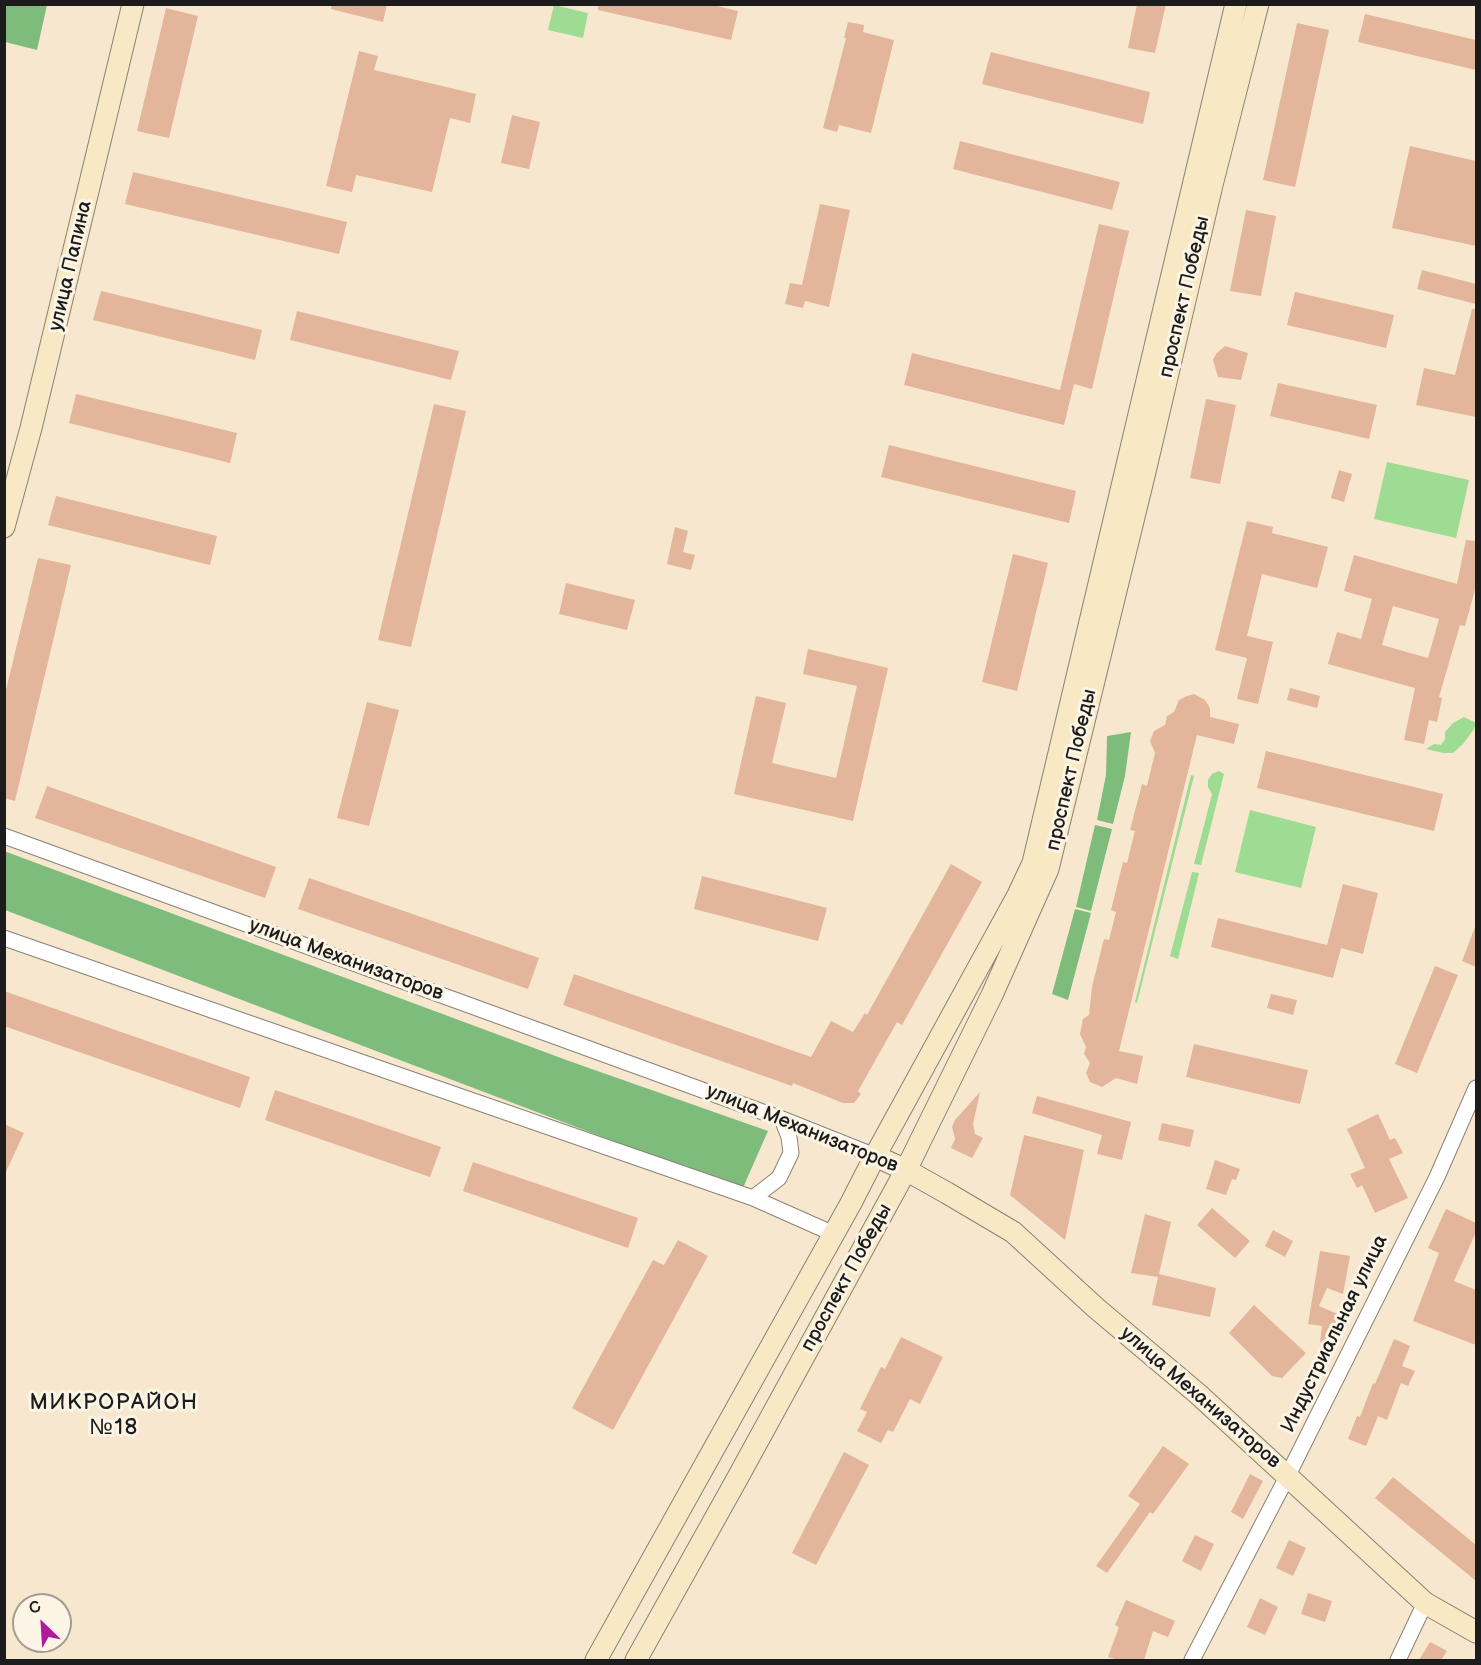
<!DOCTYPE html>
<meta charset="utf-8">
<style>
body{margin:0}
#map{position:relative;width:1481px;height:1665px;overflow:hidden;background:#f7e7cf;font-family:"Balsamiq Sans",sans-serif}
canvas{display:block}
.frame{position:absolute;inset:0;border:6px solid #1c1c1c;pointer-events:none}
.north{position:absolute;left:12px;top:1593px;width:60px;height:60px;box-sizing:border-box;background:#fcf5e5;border:2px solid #a29e95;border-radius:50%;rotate:335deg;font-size:16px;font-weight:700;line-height:24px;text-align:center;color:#1c1c1c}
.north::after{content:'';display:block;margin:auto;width:21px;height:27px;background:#b5179e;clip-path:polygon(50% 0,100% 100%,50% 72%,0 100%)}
</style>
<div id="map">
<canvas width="1481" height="1665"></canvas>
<div class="frame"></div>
<div class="north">С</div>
</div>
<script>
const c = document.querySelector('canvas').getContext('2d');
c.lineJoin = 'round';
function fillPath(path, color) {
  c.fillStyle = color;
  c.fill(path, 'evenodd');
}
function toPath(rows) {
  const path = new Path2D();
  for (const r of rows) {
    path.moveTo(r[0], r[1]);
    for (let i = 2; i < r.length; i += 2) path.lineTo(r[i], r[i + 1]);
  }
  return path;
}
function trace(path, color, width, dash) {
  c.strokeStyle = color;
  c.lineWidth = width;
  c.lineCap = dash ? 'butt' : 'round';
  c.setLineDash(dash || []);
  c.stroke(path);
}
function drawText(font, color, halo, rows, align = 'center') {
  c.font = font + ' "Balsamiq Sans",sans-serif';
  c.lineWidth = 6;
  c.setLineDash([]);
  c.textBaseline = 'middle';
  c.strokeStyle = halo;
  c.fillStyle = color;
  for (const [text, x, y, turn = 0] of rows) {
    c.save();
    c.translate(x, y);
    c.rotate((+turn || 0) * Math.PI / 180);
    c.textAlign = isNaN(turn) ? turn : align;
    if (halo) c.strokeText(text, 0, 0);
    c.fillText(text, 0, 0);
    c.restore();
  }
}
fillPath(toPath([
 [554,5,588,13,583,38,548,30],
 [1387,462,1469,480,1456,538,1374,519],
 [1464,717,1476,723,1474,729,1463,744,1453,753,1443,753,1426,749,1434,744,1441,745,1445,739,1445,732,1453,723],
 [1219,771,1224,774,1201,865,1194,864,1212,794,1208,787,1208,780,1212,774],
 [1191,775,1194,776,1137,1003,1135,1002],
 [1250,810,1316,827,1301,888,1235,872],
 [1192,872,1199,873,1178,959,1170,956]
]), '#9ddc92');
fillPath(toPath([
 [5,4,47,5,37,50,5,42],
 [1131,732,1125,776,1113,824,1097,820,1106,775,1107,736],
 [1095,825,1112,829,1091,911,1076,907],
 [4,851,569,1061,768,1131,742,1190,5,910],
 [1075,909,1091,913,1068,1000,1052,994]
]), '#7ebc7c');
fillPath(toPath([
 [332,4,387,4,383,22,331,9],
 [598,4,709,4,738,11,731,40,598,10],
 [1137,4,1166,4,1155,53,1128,48],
 [166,8,198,16,169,138,137,131],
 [1365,14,1476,40,1476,70,1358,42],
 [848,22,864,25,863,32,894,40,871,133,839,125,837,132,823,128,846,38,844,38],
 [1297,23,1329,30,1295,187,1263,180],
 [359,51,378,56,374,70,476,94,470,123,450,118,432,192,356,175,352,192,326,186],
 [991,52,1150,92,1143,124,982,84],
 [512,115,540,122,529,169,501,163],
 [960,141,1120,182,1112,210,953,169],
 [1410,146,1476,161,1476,246,1392,228],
 [133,172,347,222,339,254,125,204],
 [820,204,850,210,829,307,805,301,803,308,785,304,790,283,802,285],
 [1246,210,1276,216,1261,296,1230,291],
 [1099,224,1129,231,1092,389,1074,384,1064,425,904,385,912,353,1060,390],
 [1422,270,1476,284,1476,304,1417,289],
 [101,291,262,330,255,360,93,320],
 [1295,292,1394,315,1386,348,1287,325],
 [1472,309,1476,309,1476,417,1416,405,1424,368,1455,375],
 [297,311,459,351,451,380,290,340],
 [1225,346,1248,353,1241,380,1218,377,1213,360,1216,354],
 [1278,383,1377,405,1369,439,1270,416],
 [76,394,237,433,230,463,69,423],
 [1206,399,1236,405,1220,484,1190,478],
 [434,404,466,411,411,647,378,640],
 [889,445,1076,491,1069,523,881,477],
 [1339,470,1352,474,1344,502,1331,498],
 [56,496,217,536,210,565,48,525],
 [1247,521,1273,527,1272,533,1328,547,1317,588,1262,574,1247,636,1273,642,1258,704,1237,699,1247,658,1215,650],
 [675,527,688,531,683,552,695,555,691,570,667,564],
 [1466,540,1476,541,1476,586,1465,626,1460,625,1439,697,1442,698,1437,722,1429,720,1424,744,1404,740,1415,688,1328,664,1337,632,1361,639,1372,599,1344,591,1354,555,1457,584],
 [1393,606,1439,619,1428,658,1382,645],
 [1013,554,1048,563,1017,691,982,682],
 [38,558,71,565,15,801,4,798,4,698],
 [566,583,635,600,627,630,559,614],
 [808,649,888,668,853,821,734,794,756,696,786,703,772,763,836,778,857,686,803,674],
 [1290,688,1320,696,1317,708,1287,700],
 [1194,694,1205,700,1210,708,1210,717,1239,724,1234,744,1197,735,1119,1051,1143,1056,1137,1084,1116,1078,1102,1087,1090,1082,1086,1073,1090,1063,1084,1054,1086,1047,1080,1034,1083,1019,1089,1015,1092,987,1104,939,1109,940,1116,912,1111,910,1123,862,1127,863,1135,831,1130,830,1142,784,1147,786,1153,761,1155,753,1150,741,1154,731,1165,725,1167,716,1174,712,1179,700,1187,696],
 [367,702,399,710,369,826,337,818],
 [1266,751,1443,794,1434,831,1257,788],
 [47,786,276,867,265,898,35,818],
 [951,864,982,882,902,1025,897,1022,858,1091,861,1094,854,1103,843,1103,793,1083,792,1086,563,1005,574,974,811,1057,831,1021,853,1032,865,1013,867,1015],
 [702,876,827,908,818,941,694,909],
 [309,878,539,958,528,989,298,909],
 [1343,884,1378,893,1363,954,1341,948,1333,978,1211,947,1218,918,1327,945],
 [1475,927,1476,927,1476,967,1462,961],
 [1435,966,1458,975,1417,1073,1395,1064],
 [4,991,250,1077,240,1108,4,1026],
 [1271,994,1297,1000,1293,1015,1267,1008],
 [1194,1044,1308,1070,1300,1104,1186,1077],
 [275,1090,441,1147,430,1177,265,1120],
 [980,1092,973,1124,975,1134,983,1138,972,1158,951,1148,955,1139,952,1127,955,1120],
 [1037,1096,1131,1122,1122,1160,1097,1154,1102,1135,1032,1113],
 [1378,1114,1390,1140,1395,1138,1403,1153,1389,1159,1408,1198,1375,1213,1362,1185,1357,1188,1350,1174,1365,1168,1347,1129],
 [1162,1123,1194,1130,1190,1147,1158,1140],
 [4,1124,24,1133,4,1176],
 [1024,1135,1084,1150,1065,1240,1010,1195],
 [1215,1160,1240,1169,1236,1180,1232,1179,1226,1195,1206,1189],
 [473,1162,638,1218,628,1248,463,1191],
 [1212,1208,1250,1241,1235,1258,1197,1225],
 [1446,1209,1476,1223,1476,1232,1454,1281,1476,1290,1476,1345,1413,1321,1439,1253,1428,1248],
 [1145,1214,1171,1222,1159,1274,1216,1288,1210,1317,1152,1305,1158,1277,1131,1273],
 [1273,1230,1293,1241,1285,1257,1265,1246],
 [678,1240,708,1256,613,1430,572,1408,653,1260,664,1265],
 [1320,1251,1350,1256,1343,1294,1327,1288,1319,1306,1340,1315,1335,1345,1320,1342,1322,1326,1308,1324],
 [1254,1305,1306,1353,1282,1378,1272,1376,1229,1333],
 [901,1337,943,1357,920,1404,910,1399,893,1432,888,1430,881,1443,857,1431,867,1412,860,1409,881,1367,885,1369],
 [1394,1339,1410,1346,1402,1366,1415,1371,1408,1386,1401,1383,1387,1420,1378,1416,1366,1446,1348,1439,1357,1416,1360,1417,1373,1383,1375,1384],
 [1163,1446,1189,1464,1153,1514,1150,1512,1107,1573,1096,1566,1140,1504,1128,1496],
 [844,1452,869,1465,816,1565,792,1553],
 [1250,1474,1263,1481,1243,1519,1231,1512],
 [1393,1477,1476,1545,1476,1581,1375,1498],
 [1195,1535,1214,1544,1201,1571,1182,1561],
 [1289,1540,1306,1548,1293,1576,1276,1568],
 [1308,1593,1332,1601,1325,1622,1301,1614],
 [1260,1598,1278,1607,1265,1635,1247,1627],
 [1126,1600,1175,1621,1168,1637,1153,1631,1144,1660,1118,1660,1108,1657,1119,1627,1115,1625],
 [1430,1642,1447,1651,1441,1660,1419,1660]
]), '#e3b59a');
const street = toPath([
 [4,836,782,1119,875,1156],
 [4,938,753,1198,834,1234],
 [753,1198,779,1178,791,1153,789,1137,782,1119],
 [1192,1660,1288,1475,1437,1177,1476,1088],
 [1398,1660,1425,1603]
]);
const secondary = toPath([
 [4,527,31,428,133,4],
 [875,1156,906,1170,947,1193,1013,1232,1096,1308,1198,1394,1425,1603,1476,1632],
 [596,1660,851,1203,875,1156,1018,895,1033,863,1236,4],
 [636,1660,737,1479,906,1170,992,995,1048,869,1144,476,1212,185,1258,4]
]);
trace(street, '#8a8276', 17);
trace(secondary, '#8a8276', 23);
trace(street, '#fff', 15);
trace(secondary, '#f8e8c3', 21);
drawText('20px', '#1c1c1c', '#fcf5e5', [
 ["улица Папина",71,266,-77],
 ["проспект Победы",1185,297,-77],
 ["проспект Победы",1072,770,-77],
 ["улица Механизаторов",346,960,20],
 ["улица Механизаторов",802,1129,22],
 ["проспект Победы",847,1278,-61],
 ["Индустриальная улица",1335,1334,-64],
 ["улица Механизаторов",1200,1398,41]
]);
c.letterSpacing = '1.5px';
drawText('22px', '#1c1c1c', '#fcf5e5', [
 ["МИКРОРАЙОН",114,1403],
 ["№18",114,1428]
]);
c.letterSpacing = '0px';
</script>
